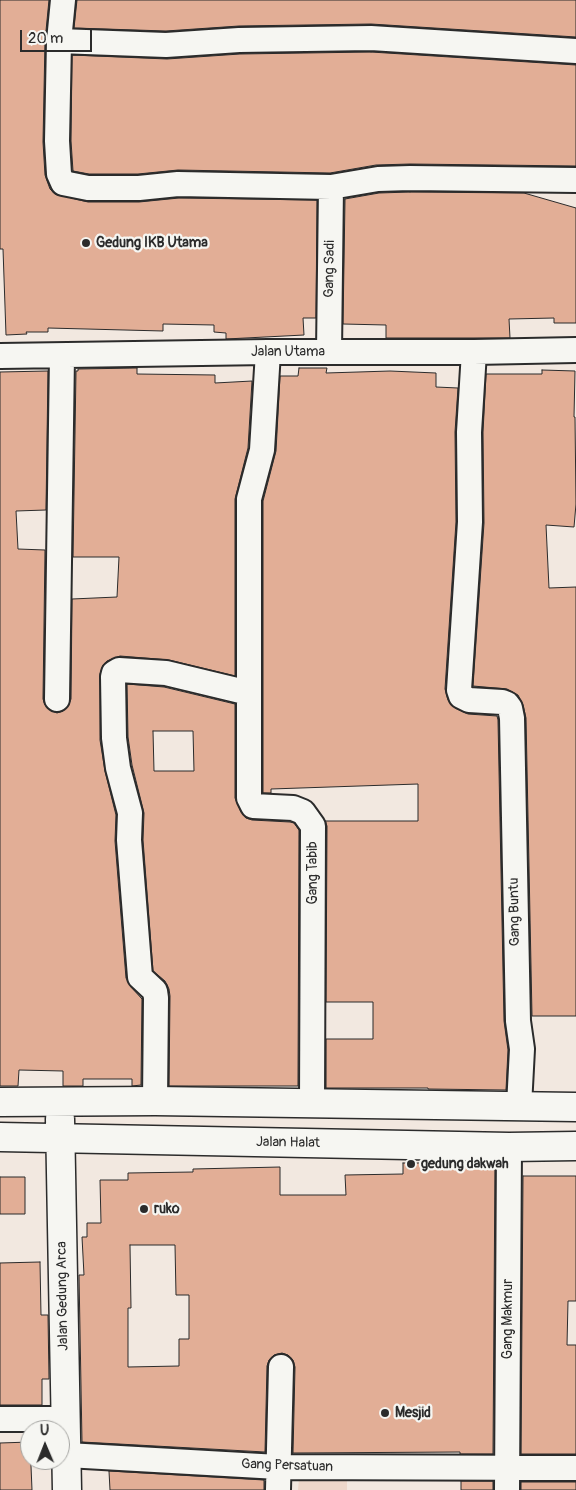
<!DOCTYPE html>
<style>
body{margin:0}
#map{position:relative;width:576px;height:1490px;overflow:hidden;background:#f2e8e0;font-family:Pangolin,sans-serif}
canvas{display:block}
.north{position:absolute;left:20px;top:1420px;width:50px;height:50px;box-sizing:border-box;background:#f6f6f2;border:1px solid #a5a5a2;border-radius:50%;rotate:359deg;font-size:14px;font-weight:700;line-height:20px;text-align:center;color:#2b2b2b}
.north::after{content:'';display:block;margin:auto;width:18px;height:22px;background:#2b2b2b;clip-path:polygon(50% 0,100% 100%,50% 72%,0 100%)}
.scale{position:absolute;left:20px;top:30px;width:72px;height:22px;box-sizing:border-box;border:2px solid #2b2b2b;border-top:0;padding-left:6px;font-size:15px;line-height:18px;white-space:nowrap;color:#2b2b2b;-webkit-text-stroke:4px #f6f6f2;paint-order:stroke}
</style>
<div id="map">
<canvas width="576" height="1490"></canvas>
<div class="north">U</div>
<div class="scale">20 m</div>
</div>
<script>
const c = document.querySelector('canvas').getContext('2d');
c.lineJoin = 'round';
function fillPath(path, color) {
  c.fillStyle = color;
  c.fill(path, 'evenodd');
}
function toPath(rows) {
  const path = new Path2D();
  for (const r of rows) {
    path.moveTo(r[0], r[1]);
    for (let i = 2; i < r.length; i += 2) path.lineTo(r[i], r[i + 1]);
  }
  return path;
}
function trace(path, color, width, dash) {
  c.strokeStyle = color;
  c.lineWidth = width;
  c.lineCap = dash ? 'butt' : 'round';
  c.setLineDash(dash || []);
  c.stroke(path);
}
function drawText(font, color, halo, rows, align = 'center') {
  c.font = font + ' Pangolin,sans-serif';
  c.lineWidth = 4.5;
  c.setLineDash([]);
  c.textBaseline = 'middle';
  c.strokeStyle = halo;
  c.fillStyle = color;
  for (const [text, x, y, turn = 0] of rows) {
    c.save();
    c.translate(x, y);
    c.rotate((+turn || 0) * Math.PI / 180);
    c.textAlign = isNaN(turn) ? turn : align;
    if (halo) c.strokeText(text, 0, 0);
    c.fillText(text, 0, 0);
    c.restore();
  }
}
fillPath(toPath([
 [299,1478,347,1479,347,1490,298,1490]
]), '#edd7ca');
const building = toPath([
 [0,0,49,0,45,41,43,142,45,175,50,189,55,194,88,202,139,202,179,198,317,200,316,318,303,318,304,335,226,339,226,333,214,332,214,325,163,324,163,331,48,328,48,332,26,332,27,334,6,335,3,249,0,249,0,0],
 [77,0,576,0,576,37,371,24,239,26,166,31,74,28,77,0],
 [371,52,576,65,576,166,410,164,376,165,330,173,178,170,138,174,89,174,73,171,71,141,72,55,167,59,240,54,371,52],
 [410,192,524,193,576,208,576,323,554,323,554,318,509,319,510,338,386,338,386,325,343,324,345,199,379,193,410,192],
 [137,368,137,374,215,375,215,383,252,381,248,448,235,499,235,676,169,660,120,656,107,661,103,665,100,674,100,740,105,771,116,815,115,841,126,978,131,987,142,999,141,1085,132,1086,132,1079,83,1079,83,1086,63,1086,63,1071,19,1070,18,1086,0,1086,0,372,48,371,46,510,16,511,18,549,45,550,43,699,45,705,50,710,57,713,63,711,68,706,71,699,72,599,117,597,119,557,73,557,76,371,78,371,78,369,137,368],
 [299,368,327,368,326,373,390,371,436,373,436,387,458,388,455,432,456,522,445,689,448,700,455,708,468,714,497,716,498,720,504,1021,508,1050,506,1090,428,1089,428,1088,326,1088,326,1039,373,1039,373,1002,326,1002,327,826,325,821,418,821,418,784,271,789,271,793,263,793,263,501,276,451,280,376,298,376,299,368],
 [542,370,575,371,574,417,575,417,576,504,574,527,546,525,549,588,576,587,576,1016,532,1016,526,718,523,705,518,695,507,689,473,686,484,523,483,432,486,374,542,374,542,370],
 [127,684,164,687,235,704,235,798,241,812,246,818,252,820,290,822,294,823,299,830,298,1086,169,1086,170,996,169,989,165,981,153,971,143,840,144,813,132,765,128,737,127,684],
 [153,731,193,731,194,771,154,771,153,731],
 [403,1163,495,1163,493,1454,460,1454,460,1452,293,1453,295,1367,293,1360,288,1355,282,1353,274,1355,269,1360,267,1366,265,1452,82,1442,79,1275,84,1275,82,1237,87,1237,87,1223,101,1223,100,1180,128,1180,128,1173,193,1172,193,1169,280,1167,280,1195,346,1195,345,1175,403,1174,403,1163],
 [130,1245,175,1245,176,1295,189,1295,189,1339,179,1339,179,1366,128,1367,128,1308,131,1308,130,1245],
 [523,1176,576,1176,576,1301,568,1301,567,1345,576,1345,576,1454,521,1454,523,1176],
 [0,1177,25,1177,25,1214,0,1214,0,1177],
 [40,1262,41,1315,48,1315,49,1379,42,1379,42,1405,0,1405,0,1263,40,1262],
 [30,1442,32,1490,0,1490,0,1443,30,1442],
 [109,1471,264,1480,264,1490,110,1490,109,1471],
 [461,1481,493,1481,493,1490,461,1490,461,1481],
 [521,1482,576,1482,576,1490,521,1490,521,1482]
]);
fillPath(building, '#e2ae96');
trace(building, '#2b2b2b', 1);
const street = toPath([
 [63,0,59,41,57,141,59,174,63,183,88,188,139,188,178,184,331,187,378,179,410,178,576,180],
 [59,41,166,45,239,40,371,38,576,51],
 [268,352,262,450,249,499,249,798,253,806,293,808,303,812,313,826,312,1103],
 [329,352,331,187],
 [474,352,469,432,470,522,459,690,461,696,469,700,502,702,507,704,510,708,512,718,518,1021,522,1049,519,1106],
 [0,356,268,352,474,352,576,350],
 [57,699,62,356],
 [155,1101,156,998,155,991,140,977,129,840,130,813,118,768,114,738,113,677,114,673,119,670,166,673,249,693],
 [0,1419,66,1419],
 [67,1455,278,1467,576,1468],
 [278,1490,281,1367],
 [507,1490,509,1147]
]);
const secondary = toPath([
 [0,1102,155,1101,576,1107],
 [60,1119,67,1490],
 [0,1137,509,1147,576,1146]
]);
trace(street, '#2b2b2b', 28);
trace(secondary, '#2b2b2b', 31);
trace(street, '#f6f6f2', 24);
trace(secondary, '#f6f6f2', 28);
for (const [x, y, r, color] of [
 [86,243,5,"#2b2b2b"],
 [411,1164,5,"#2b2b2b"],
 [144,1209,5,"#2b2b2b"],
 [385,1413,5,"#2b2b2b"]
]) {
  const dot = new Path2D();
  dot.arc(x, y, r, 0, 2 * Math.PI);
  c.fillStyle = color;
  c.fill(dot);
  trace(dot, '#f6f6f2', 2);
}
drawText('bold 14px', '#2b2b2b', '#f6f6f2', [
 ["Gedung IKB Utama",96,243],
 ["gedung dakwah",421,1164],
 ["ruko",154,1209],
 ["Mesjid",395,1413]
], 'left');
drawText('14px', '#2b2b2b', '#f6f6f2', [
 ["Gang Sadi",330,269,-89],
 ["Jalan Utama",288,352],
 ["Gang Tabib",313,873,-90],
 ["Gang Buntu",515,912,-91],
 ["Jalan Halat",288,1143,1],
 ["Jalan Gedung Arca",63,1296,-91],
 ["Gang Makmur",508,1319,-90],
 ["Gang Persatuan",287,1466,2]
]);
</script>
